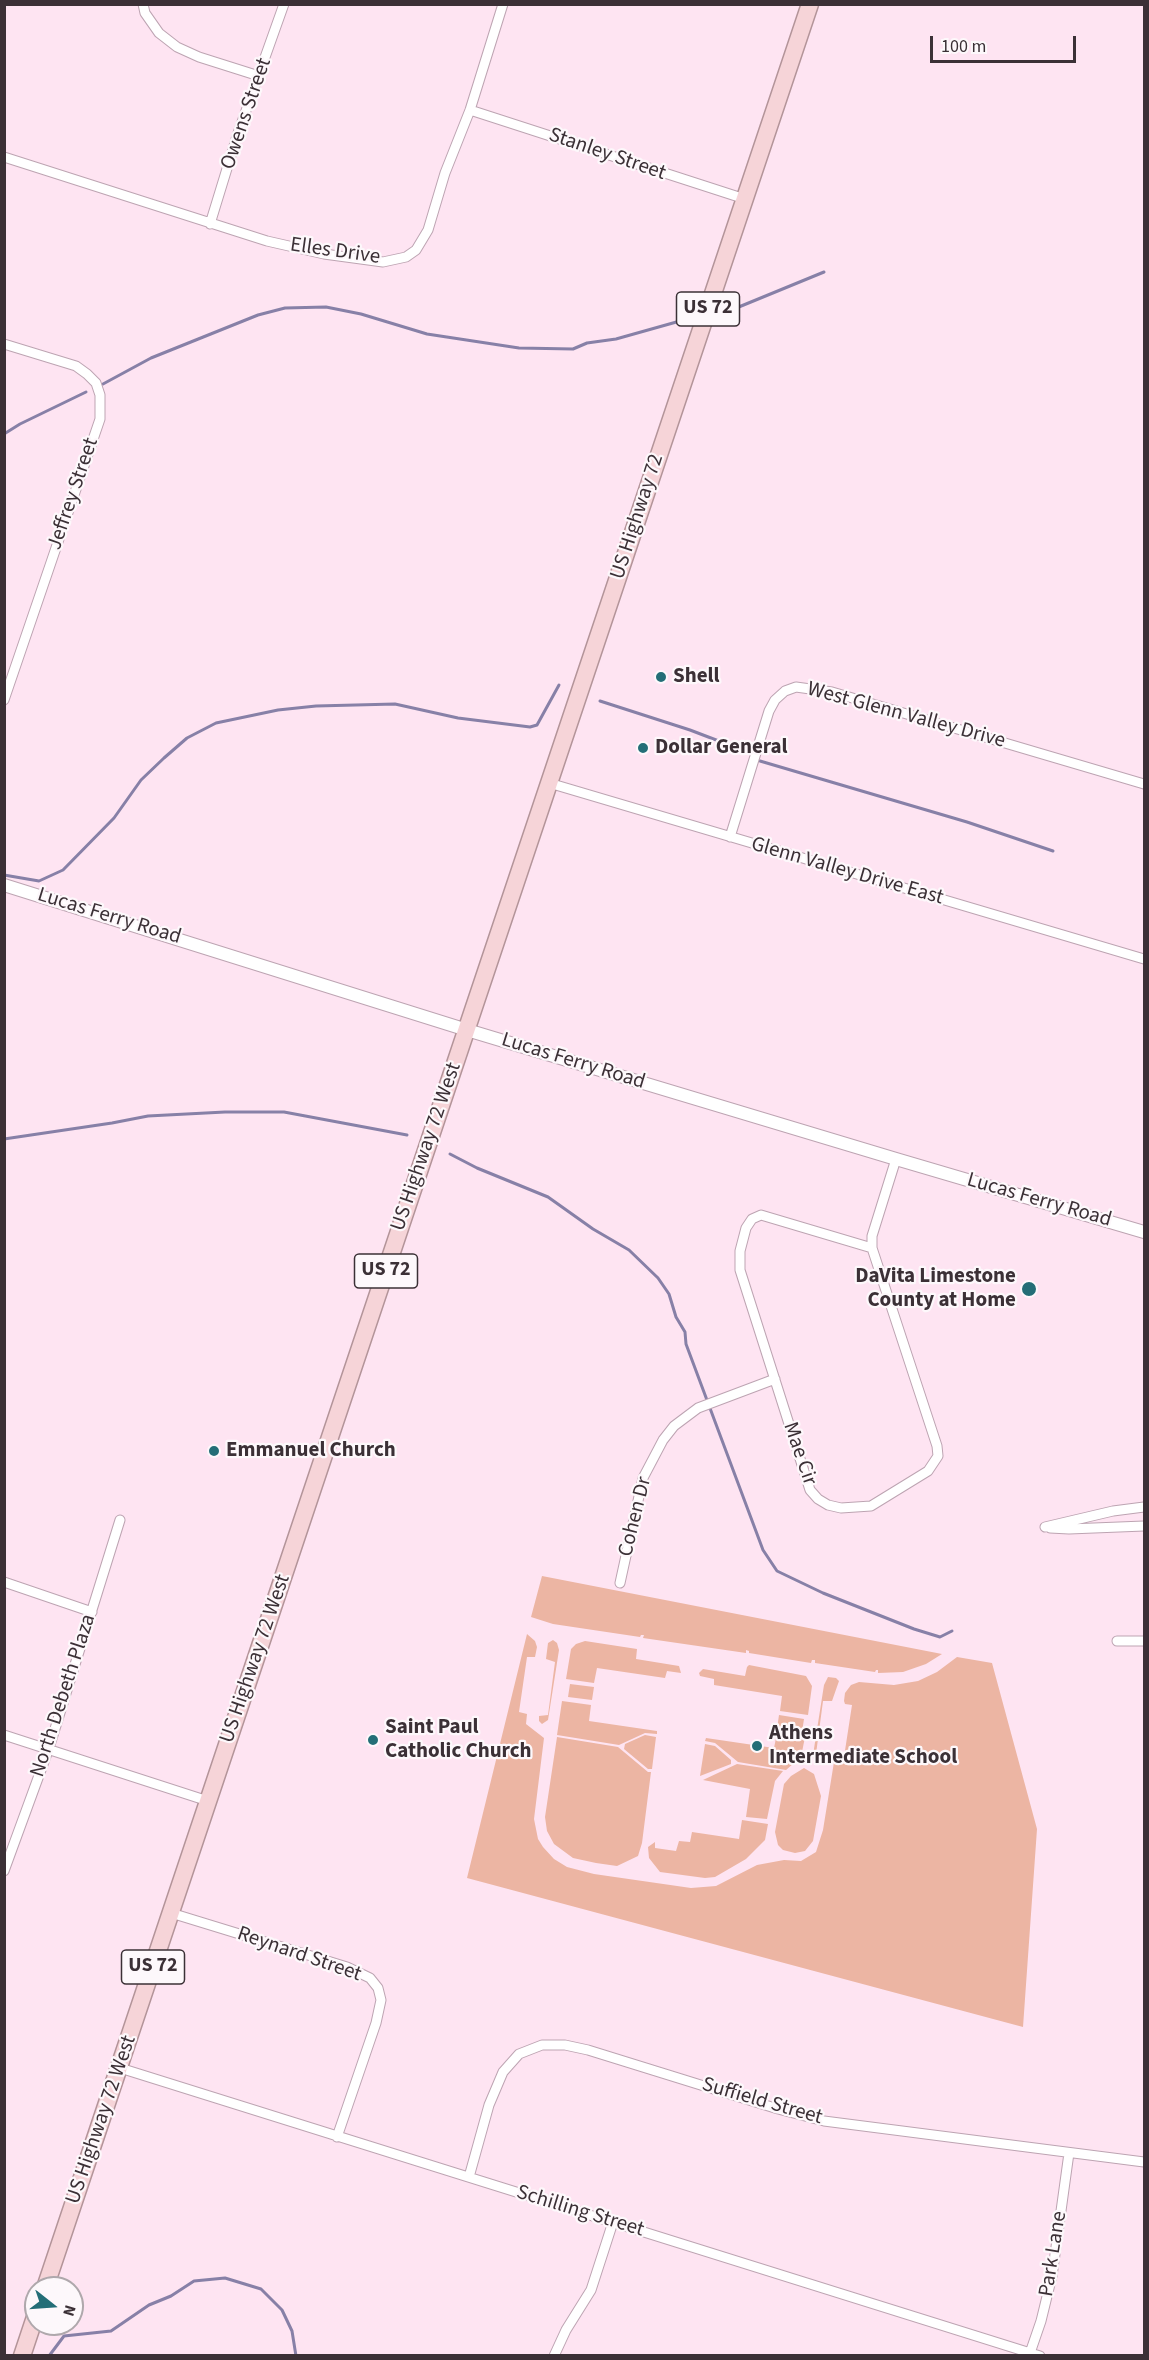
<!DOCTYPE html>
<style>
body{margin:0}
#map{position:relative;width:1149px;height:2360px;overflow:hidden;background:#fee4f2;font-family:"Source Sans 3",sans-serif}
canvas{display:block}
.frame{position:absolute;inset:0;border:6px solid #3b3036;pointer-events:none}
.north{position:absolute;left:24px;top:2276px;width:60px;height:60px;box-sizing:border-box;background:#fdf8fb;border:2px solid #afa8ac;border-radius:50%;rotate:107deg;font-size:16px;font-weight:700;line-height:24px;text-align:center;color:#3b3036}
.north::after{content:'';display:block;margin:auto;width:21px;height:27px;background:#246e77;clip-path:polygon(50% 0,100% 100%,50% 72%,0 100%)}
.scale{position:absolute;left:930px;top:36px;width:146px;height:27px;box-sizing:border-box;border:3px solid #3b3036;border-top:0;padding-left:8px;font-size:18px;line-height:21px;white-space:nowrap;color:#3b3036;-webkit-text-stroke:4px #fdf8fb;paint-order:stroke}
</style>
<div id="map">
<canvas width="1149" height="2360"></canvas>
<div class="frame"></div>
<div class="north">N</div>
<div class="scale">100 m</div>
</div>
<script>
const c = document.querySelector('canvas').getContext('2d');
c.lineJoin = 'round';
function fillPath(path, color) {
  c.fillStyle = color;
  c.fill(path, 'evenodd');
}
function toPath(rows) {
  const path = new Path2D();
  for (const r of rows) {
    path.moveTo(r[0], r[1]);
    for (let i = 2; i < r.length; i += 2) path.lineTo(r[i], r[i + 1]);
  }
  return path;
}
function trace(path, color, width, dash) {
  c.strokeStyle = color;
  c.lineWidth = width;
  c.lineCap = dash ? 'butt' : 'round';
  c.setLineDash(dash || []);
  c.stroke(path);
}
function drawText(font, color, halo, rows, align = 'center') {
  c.font = font + ' "Source Sans 3",sans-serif';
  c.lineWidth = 4.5;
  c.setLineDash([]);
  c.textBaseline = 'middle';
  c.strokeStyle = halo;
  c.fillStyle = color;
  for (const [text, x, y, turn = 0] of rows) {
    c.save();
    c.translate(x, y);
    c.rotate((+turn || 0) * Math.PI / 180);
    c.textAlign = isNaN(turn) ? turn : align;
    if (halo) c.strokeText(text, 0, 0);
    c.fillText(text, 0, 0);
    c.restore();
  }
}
fillPath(toPath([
 [542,1576,942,1654,926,1664,903,1672,878,1673,878,1670,876,1670,875,1672,815,1663,815,1660,812,1660,811,1663,749,1653,749,1651,746,1650,746,1653,643,1638,644,1635,641,1635,640,1637,553,1624,531,1617],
 [527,1634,535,1641,537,1647,535,1657,527,1657,519,1712,527,1714,526,1724,544,1738,534,1819,538,1839,543,1847,554,1859,567,1867,594,1874,691,1888,716,1886,757,1865,784,1860,801,1861,816,1852,823,1830,834,1762,837,1760,844,1762,845,1759,844,1757,852,1705,845,1704,844,1701,845,1693,851,1685,859,1682,894,1685,918,1681,937,1672,957,1657,992,1663,1037,1829,1023,2027,467,1878],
 [553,1640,557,1643,559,1650,548,1720,542,1724,539,1721,539,1716,548,1715,555,1662,546,1659,548,1643],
 [585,1641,637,1649,636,1659,679,1666,681,1673,667,1671,665,1678,597,1668,594,1683,566,1679,571,1649,576,1644],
 [749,1665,806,1676,812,1686,808,1715,780,1711,782,1696,714,1685,714,1679,700,1676,699,1673,703,1669,745,1676,747,1667],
 [828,1677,836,1678,839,1681,832,1701,823,1701,816,1754,824,1757,821,1762,818,1762,814,1759,813,1755,824,1685],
 [570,1684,594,1687,592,1700,568,1697],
 [562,1701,591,1705,589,1721,657,1731,657,1734,645,1733,619,1745,557,1735],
 [779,1715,804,1719,802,1732,777,1729],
 [777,1733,805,1737,801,1757,786,1770,738,1762,715,1743,705,1741,706,1738,774,1748],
 [645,1735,656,1737,652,1769,648,1769,624,1749,625,1744],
 [557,1737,618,1747,648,1772,651,1772,642,1843,638,1856,617,1866,596,1863,573,1858,554,1844,547,1831,545,1817],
 [705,1744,715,1746,731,1760,731,1764,700,1776],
 [737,1764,783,1771,775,1781,767,1819,746,1817,750,1789,703,1780],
 [804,1768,814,1774,821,1796,813,1841,805,1851,795,1853,783,1850,778,1845,775,1832,784,1784,791,1776],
 [742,1820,768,1824,765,1840,746,1859,715,1877,705,1878,660,1872,649,1858,648,1847,655,1842,655,1848,676,1851,679,1841,690,1842,692,1832,739,1839]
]), '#ecb5a3');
trace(toPath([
 [729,311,824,272],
 [103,384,151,358,258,315,285,308,326,307,361,314,427,334,519,348,573,349,587,343,616,339,680,321],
 [4,434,20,424,86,392],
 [600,701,690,730,745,751],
 [760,761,967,822,1053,851],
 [4,875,39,881,63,870,114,818,141,780,164,758,187,738,216,723,278,710,316,706,395,704,458,718,530,727,537,725,559,685],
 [4,1139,112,1123,148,1116,225,1112,284,1112,407,1135],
 [450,1154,477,1168,548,1197,593,1229,629,1250,658,1278,669,1294,676,1317,685,1332,686,1344,763,1550,777,1571,823,1593,914,1629,940,1637,952,1631],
 [49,2356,64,2336,111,2331,149,2305,171,2296,194,2281,225,2278,261,2289,282,2310,292,2331,296,2356]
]), '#8780a7', 3);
const minor = toPath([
 [143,4,145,13,159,33,177,47,199,57,259,76],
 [470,110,745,199],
 [4,157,267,241,324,254,383,262,406,257,416,250,428,230,445,173,470,110,503,4],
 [210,224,237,136,284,4],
 [4,344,76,366,87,374,96,383,100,395,100,419,4,700],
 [549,783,1144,959],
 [730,837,769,711,775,700,785,691,796,687,832,692,1144,784],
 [872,1248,761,1215,752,1219,746,1228,740,1251,740,1270,810,1490,818,1499,828,1505,841,1508,871,1506,928,1471,938,1456,937,1446,872,1248,872,1236,896,1159],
 [1045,1527,1113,1511,1144,1507],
 [1050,1528,1069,1529,1144,1526],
 [4,1582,92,1612],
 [620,1583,643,1478,663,1440,674,1426,698,1408,775,1379],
 [1117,1641,1144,1641],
 [4,1735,208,1801],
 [4,1871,49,1748,120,1520],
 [171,1913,347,1967,370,1978,378,1988,381,2000,376,2023,337,2137],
 [120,2068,1040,2356],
 [469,2177,489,2105,503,2072,519,2054,542,2045,565,2045,588,2050,778,2109,824,2121,1144,2162],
 [1030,2353,1041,2321,1052,2276,1069,2153],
 [554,2356,566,2330,591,2290,613,2222]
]);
const tertiary = toPath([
 [4,885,467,1030,896,1159,1144,1232]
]);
const trunk = toPath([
 [45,2288,810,4],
 [22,2356,36,2314]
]);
trace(minor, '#bda4b2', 11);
trace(tertiary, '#bda4b2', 14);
trace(trunk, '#b39499', 19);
trace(minor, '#fff', 9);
trace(tertiary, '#fff', 12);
trace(trunk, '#f6d4d8', 16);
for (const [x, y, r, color] of [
 [661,677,6,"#246e77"],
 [643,748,6,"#246e77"],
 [1029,1289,8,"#246e77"],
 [214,1451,6,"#246e77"],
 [373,1740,6,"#246e77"],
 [757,1746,6,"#246e77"]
]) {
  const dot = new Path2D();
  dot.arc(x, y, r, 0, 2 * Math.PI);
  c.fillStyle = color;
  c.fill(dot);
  trace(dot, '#fdf8fb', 2);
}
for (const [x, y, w] of [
 [708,309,63],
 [386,1271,63],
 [153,1967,63]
]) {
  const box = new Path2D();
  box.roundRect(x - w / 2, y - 17, w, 34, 4.5);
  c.fillStyle = '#fdf8fb';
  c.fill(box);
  trace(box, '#3b3036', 1.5);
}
drawText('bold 20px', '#3b3036', null, [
 ["US 72",708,309],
 ["US 72",386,1271],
 ["US 72",153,1967]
]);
drawText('21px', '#3b3036', '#fdf8fb', [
 ["Owens Street",247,114,-71],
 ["Stanley Street",607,155,19],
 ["Elles Drive",335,252,8],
 ["Jeffrey Street",74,494,-71],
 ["US Highway 72",638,517,-72],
 ["West Glenn Valley Drive",906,716,15],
 ["Glenn Valley Drive East",847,872,16],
 ["Lucas Ferry Road",109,917,17],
 ["Lucas Ferry Road",573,1062,17],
 ["US Highway 72 West",427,1147,-71],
 ["Lucas Ferry Road",1039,1201,16],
 ["Mae Cir",799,1454,71],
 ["Cohen Dr",636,1517,-76],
 ["US Highway 72 West",256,1659,-71],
 ["North Debeth Plaza",64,1696,-72],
 ["Reynard Street",299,1955,19],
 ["Suffield Street",762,2102,16],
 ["US Highway 72 West",102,2120,-71],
 ["Schilling Street",580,2212,17],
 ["Park Lane",1054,2254,-81]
]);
drawText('bold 21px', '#3b3036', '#fdf8fb', [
 ["Shell",673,677],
 ["Dollar General",655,748],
 ["DaVita Limestone",1016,1277,"right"],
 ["County at Home",1016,1301,"right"],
 ["Emmanuel Church",226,1451],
 ["Saint Paul",385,1728],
 ["Catholic Church",385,1752],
 ["Athens",769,1734],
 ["Intermediate School",769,1758]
], 'left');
</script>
